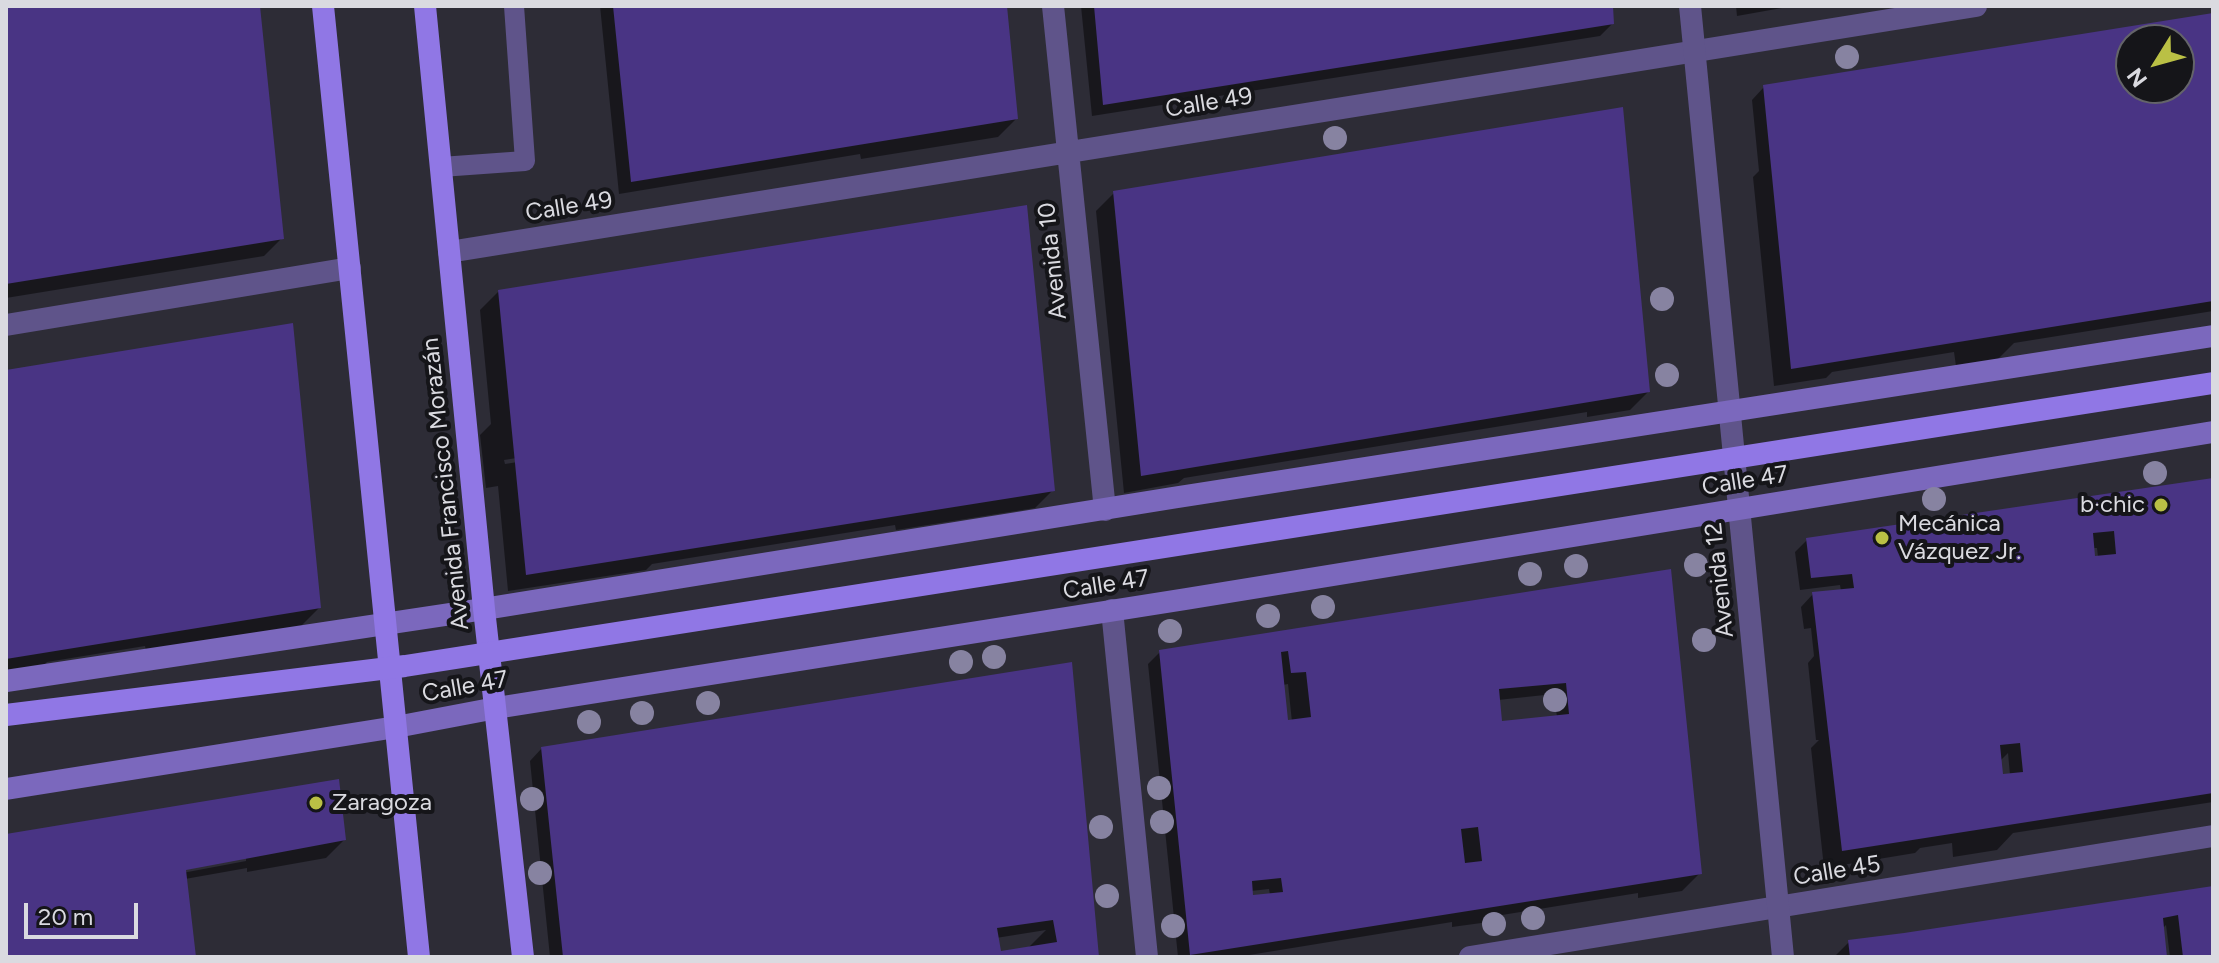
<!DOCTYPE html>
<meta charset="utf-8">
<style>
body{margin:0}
#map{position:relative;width:2219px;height:963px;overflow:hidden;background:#2d2c36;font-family:Figtree,sans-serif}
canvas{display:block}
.frame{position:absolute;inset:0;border:8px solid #dadae0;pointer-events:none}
.north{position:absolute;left:2115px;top:24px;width:80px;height:80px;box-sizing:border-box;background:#151519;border:2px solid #646469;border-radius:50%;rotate:233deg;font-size:22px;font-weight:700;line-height:32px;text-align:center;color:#dadae0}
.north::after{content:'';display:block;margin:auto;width:28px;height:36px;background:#bac045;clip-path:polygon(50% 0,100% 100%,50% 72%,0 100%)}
.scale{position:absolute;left:24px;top:903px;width:114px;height:36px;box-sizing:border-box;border:4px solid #dadae0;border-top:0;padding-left:10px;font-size:24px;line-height:28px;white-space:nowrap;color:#dadae0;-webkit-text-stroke:6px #151519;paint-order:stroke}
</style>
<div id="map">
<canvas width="2219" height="963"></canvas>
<div class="frame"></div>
<div class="north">N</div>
<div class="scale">20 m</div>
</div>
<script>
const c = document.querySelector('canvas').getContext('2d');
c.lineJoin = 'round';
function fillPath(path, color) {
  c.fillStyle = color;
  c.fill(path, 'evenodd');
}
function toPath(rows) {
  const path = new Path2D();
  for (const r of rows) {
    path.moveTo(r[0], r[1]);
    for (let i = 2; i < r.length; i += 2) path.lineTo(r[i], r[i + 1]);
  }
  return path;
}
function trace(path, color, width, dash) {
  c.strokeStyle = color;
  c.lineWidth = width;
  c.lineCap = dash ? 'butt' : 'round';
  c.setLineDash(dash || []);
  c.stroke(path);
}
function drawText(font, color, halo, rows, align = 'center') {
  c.font = font + ' Figtree,sans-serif';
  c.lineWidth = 8;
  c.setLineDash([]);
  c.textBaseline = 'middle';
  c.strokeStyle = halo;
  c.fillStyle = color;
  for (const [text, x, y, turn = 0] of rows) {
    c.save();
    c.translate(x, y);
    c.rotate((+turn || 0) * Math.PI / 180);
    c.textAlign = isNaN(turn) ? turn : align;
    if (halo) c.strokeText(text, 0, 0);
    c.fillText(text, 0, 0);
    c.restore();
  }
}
fillPath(toPath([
 [6,6,258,6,282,238,264,256,6,298],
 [600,6,1005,6,1016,119,998,137,861,159,860,154,619,194],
 [1081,6,1610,6,1612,24,1600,36,1092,116],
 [1736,6,1793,6,1737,16],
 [2213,14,2213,311,2014,343,1997,360,1956,366,1954,352,1832,372,1826,378,1774,386,1753,177,1759,171,1752,100,1764,87],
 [2131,40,2179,40,2179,88,2131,88],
 [1114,193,1648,392,1630,410,1587,417,1587,412,1184,478,1178,483,1124,493,1096,211],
 [499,291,1053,490,1035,508,896,530,895,525,652,564,646,570,508,591,498,486,486,488,480,435,491,424,480,310],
 [624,441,624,445,505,464,504,460],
 [6,372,319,608,301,626,146,651,145,646,47,662,31,679,6,683],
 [2213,480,2213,802,2013,833,1997,850,1953,857,1952,843,1920,848,1915,853,1824,868,1811,748,1819,740,1816,740,1808,663,1814,656,1811,628,1804,629,1801,607,1813,594,1841,591,1840,585,1800,590,1795,552,1807,540],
 [2092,548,2097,548,2098,557,2093,558],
 [2008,753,2010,775,2001,776,2000,761],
 [1669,571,1700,873,1682,891,1638,898,1638,893,1502,915,1496,921,1452,927,1452,922,1237,957,1178,957,1148,664,1160,652],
 [1288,684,1292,722,1287,722,1283,685],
 [1554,694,1557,717,1500,723,1498,700],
 [1269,889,1270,895,1252,897,1251,891],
 [1071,664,1097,957,550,957,530,761,542,748],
 [1046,930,1027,949,999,953,996,938],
 [6,836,344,840,326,858,247,872,247,868,185,879,194,957,6,957],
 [246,857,246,861,177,874,176,870],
 [2213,888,2213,957,2170,957,2166,925,2162,929,2165,957,1834,957,1849,942]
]), '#0007');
fillPath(toPath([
 [6,6,260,6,284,239,6,284],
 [613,6,1007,6,1018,119,631,182],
 [1094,6,1613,6,1614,24,1103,105],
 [2213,13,2213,301,1791,369,1763,85],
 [2131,40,2179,40,2179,88,2131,88],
 [1623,107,1650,392,1141,476,1113,191],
 [1027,205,1055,491,526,575,498,290],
 [293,323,321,608,6,659,6,370],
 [2213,478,2213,793,1842,851,1812,592,1854,588,1852,574,1811,578,1806,538],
 [2114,531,2116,554,2095,556,2093,533],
 [2020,743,2023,772,2003,774,2000,745],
 [1671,569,1702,874,1190,955,1159,650],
 [1288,651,1291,673,1306,672,1311,717,1288,720,1281,652],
 [1566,683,1569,714,1502,721,1499,689],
 [1478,827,1482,861,1465,863,1461,829],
 [1281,878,1283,892,1253,895,1252,881],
 [1072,662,1099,957,563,957,541,747],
 [1053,920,1057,942,1001,951,997,928],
 [339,779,346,840,186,870,196,957,6,957,6,834],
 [2213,886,2213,957,2183,957,2178,915,2163,918,2167,957,1850,957,1848,940,1904,933]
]), '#493484');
trace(toPath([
 [441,167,525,161,514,6]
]), '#5f548a', 20);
trace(toPath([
 [1053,6,1105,510],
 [449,252,1976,6],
 [6,325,350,268],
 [1112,610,1147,957],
 [1470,957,2213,836]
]), '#5f548a', 22);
trace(toPath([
 [1690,6,1783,957]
]), '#5f548a', 22);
trace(toPath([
 [6,681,484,609,1172,498,2213,336],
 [6,789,396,727,496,708,1186,599,2213,432]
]), '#7b68bd', 22);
trace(toPath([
 [323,6,419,957],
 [425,6,484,609,523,957]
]), '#9077e5', 22);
trace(toPath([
 [6,715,405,666,2213,383]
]), '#9077e5', 22);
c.fillStyle = '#8783a1';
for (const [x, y] of [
 [1847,57],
 [1335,138],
 [1662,299],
 [1667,375],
 [2155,473],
 [1934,499],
 [1696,565],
 [1576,566],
 [1530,574],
 [1323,607],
 [1268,616],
 [1170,631],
 [1704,640],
 [994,657],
 [961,662],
 [1555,700],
 [708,703],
 [642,713],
 [589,722],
 [1159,788],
 [532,799],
 [1162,822],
 [1101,827],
 [540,873],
 [1107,896],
 [1533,918],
 [1494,924],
 [1173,926]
]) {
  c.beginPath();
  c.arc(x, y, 12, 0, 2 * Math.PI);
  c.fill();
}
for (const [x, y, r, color] of [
 [2161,505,8,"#bac045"],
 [1882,538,8,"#bac045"],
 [316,803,8,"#bac045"]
]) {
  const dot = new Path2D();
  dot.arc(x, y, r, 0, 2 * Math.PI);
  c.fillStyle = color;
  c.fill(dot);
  trace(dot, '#151519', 3);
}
drawText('24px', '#dadae0', '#151519', [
 ["Calle 49",1209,103,-9],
 ["Calle 49",569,207,-9],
 ["Avenida 10",1053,261,-96],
 ["Calle 47",1745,481,-9],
 ["Avenida Francisco Morazán",446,484,-96],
 ["Avenida 12",1720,580,-96],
 ["Calle 47",1106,585,-9],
 ["Calle 47",465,687,-10],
 ["Calle 45",1837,871,-9]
]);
drawText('24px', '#dadae0', '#151519', [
 ["b·chic",2145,505,"right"],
 ["Mecánica",1898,524],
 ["Vázquez Jr.",1898,552],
 ["Zaragoza",332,803]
], 'left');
</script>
